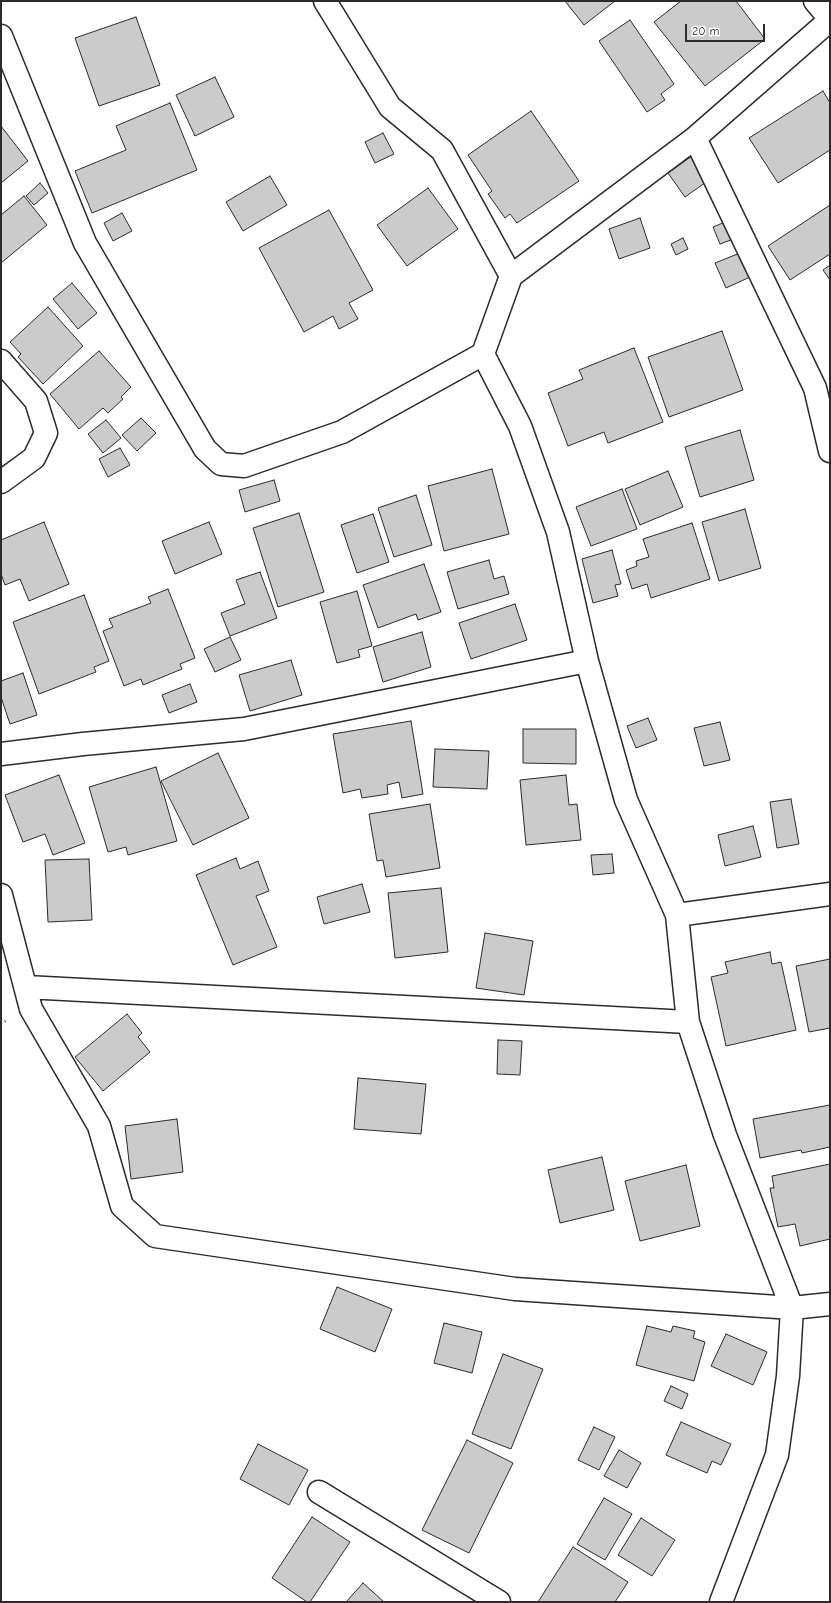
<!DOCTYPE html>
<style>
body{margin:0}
#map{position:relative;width:831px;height:1603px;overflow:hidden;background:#fff;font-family:"Comic Neue",sans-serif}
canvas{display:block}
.frame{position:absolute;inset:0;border:2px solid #2b2b2b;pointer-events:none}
.scale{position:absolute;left:685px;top:24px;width:80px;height:18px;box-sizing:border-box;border:2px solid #2b2b2b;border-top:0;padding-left:5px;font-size:12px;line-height:14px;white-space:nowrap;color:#2b2b2b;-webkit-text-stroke:3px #fff;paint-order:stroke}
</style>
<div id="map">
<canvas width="831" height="1603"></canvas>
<div class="frame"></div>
<div class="scale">20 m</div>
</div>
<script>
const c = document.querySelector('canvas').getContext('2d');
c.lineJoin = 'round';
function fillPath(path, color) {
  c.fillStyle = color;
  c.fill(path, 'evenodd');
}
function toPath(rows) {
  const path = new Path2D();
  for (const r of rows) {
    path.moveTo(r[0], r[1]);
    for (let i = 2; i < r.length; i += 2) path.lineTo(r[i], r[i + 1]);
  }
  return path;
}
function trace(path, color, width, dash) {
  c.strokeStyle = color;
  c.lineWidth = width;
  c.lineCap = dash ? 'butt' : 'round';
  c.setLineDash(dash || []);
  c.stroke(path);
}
const building = toPath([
 [565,1,615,1,584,25,565,1],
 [681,1,736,1,765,39,705,86,654,22,681,1],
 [136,17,160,85,99,106,75,38,136,17],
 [630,20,674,84,661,94,665,100,647,112,599,41,630,20],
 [215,77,234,117,195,136,176,95,215,77],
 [823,91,830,103,830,150,778,183,749,138,823,91],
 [170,103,197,170,92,213,75,171,126,150,116,126,170,103],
 [531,111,579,181,517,223,510,214,505,218,488,194,492,191,468,155,531,111],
 [1,126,28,161,1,183,1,126],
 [383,133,394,154,375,163,365,142,383,133],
 [692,156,709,180,685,197,668,173,692,156],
 [270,176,287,205,243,231,226,202,270,176],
 [40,183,48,193,34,205,26,196,40,183],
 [428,188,458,229,407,266,377,225,428,188],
 [24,196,47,225,1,263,1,215,24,196],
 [830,205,830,254,790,280,768,246,830,205],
 [329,210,373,290,349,303,358,319,339,329,333,316,304,332,259,248,329,210],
 [122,213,132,231,113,241,104,223,122,213],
 [640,218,650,248,619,259,609,229,640,218],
 [730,220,736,238,720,244,713,227,730,220],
 [683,238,688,249,676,255,671,244,683,238],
 [740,253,750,277,726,288,715,263,740,253],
 [830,265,830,280,823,270,830,265],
 [72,283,97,313,78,329,53,299,72,283],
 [48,307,83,346,43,384,18,357,21,354,10,342,48,307],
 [722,331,743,390,669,417,648,357,722,331],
 [634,348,663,422,608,443,604,432,568,446,548,393,583,379,579,370,634,348],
 [99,351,131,387,121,397,123,399,108,413,103,408,79,429,50,394,99,351],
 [141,418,156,433,137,451,122,435,141,418],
 [106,420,121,438,103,453,88,434,106,420],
 [740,430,754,480,700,497,685,447,740,430],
 [120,448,130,465,108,477,99,459,120,448],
 [492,469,509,534,444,551,428,486,492,469],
 [668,471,683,507,640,525,625,489,668,471],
 [274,480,280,501,245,512,239,490,274,480],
 [622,489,637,529,591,546,576,507,622,489],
 [416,495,432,545,394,557,378,508,416,495],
 [745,509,761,568,719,581,702,522,745,509],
 [299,513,324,592,278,607,253,528,299,513],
 [373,514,389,562,357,573,341,525,373,514],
 [44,522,69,584,29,601,20,579,5,585,1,574,1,540,44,522],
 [209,522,222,554,175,574,162,541,209,522],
 [692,523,710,579,651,598,647,584,632,589,626,570,637,566,636,561,649,557,643,539,692,523],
 [612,550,621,584,615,585,618,596,593,603,582,559,612,550],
 [489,560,494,579,504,576,509,594,458,609,447,572,489,560],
 [424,564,441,612,418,620,416,614,378,628,363,585,424,564],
 [260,572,277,618,230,636,221,613,245,604,236,580,260,572],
 [168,589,195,658,180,664,182,669,143,685,141,679,124,686,103,631,113,627,109,619,151,603,148,597,168,589],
 [357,591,372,646,358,650,360,657,337,663,320,602,357,591],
 [84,595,109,661,94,667,96,672,39,694,13,622,84,595],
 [515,604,527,640,471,659,459,623,515,604],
 [422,632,431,667,383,682,373,647,422,632],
 [230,637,241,660,215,672,204,649,230,637],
 [291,660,302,695,250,711,239,675,291,660],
 [23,673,37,715,10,724,1,697,1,681,23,673],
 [190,684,197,702,169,713,162,695,190,684],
 [648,718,657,740,636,748,627,726,648,718],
 [411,721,423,794,402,798,399,782,387,785,388,794,362,798,360,789,343,793,333,734,411,721],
 [720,722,730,760,704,766,694,728,720,722],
 [523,729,576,729,576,764,523,763,523,729],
 [435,749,489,751,487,789,433,787,435,749],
 [218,753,249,818,193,845,161,781,218,753],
 [156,767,177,841,128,855,126,847,108,852,89,787,156,767],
 [59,775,85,843,53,855,45,834,23,842,5,795,59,775],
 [566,775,569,805,577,804,581,840,526,845,520,780,566,775],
 [791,799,799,844,777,848,770,802,791,799],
 [430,804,440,868,386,877,383,860,377,861,369,814,430,804],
 [753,826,761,857,725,866,718,835,753,826],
 [612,854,614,873,593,875,591,855,612,854],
 [236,858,240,869,258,861,269,891,256,896,277,947,233,965,196,875,236,858],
 [89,859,92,920,48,922,45,860,89,859],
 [362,884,370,912,324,924,317,897,362,884],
 [441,888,448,952,395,958,388,893,441,888],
 [485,933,533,941,524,995,476,988,485,933],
 [770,952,772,964,781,962,796,1030,726,1046,711,977,728,973,725,962,770,952],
 [830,959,830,1028,809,1032,796,966,830,959],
 [127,1014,142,1033,138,1037,150,1052,103,1091,75,1057,127,1014],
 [498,1040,522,1041,520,1075,497,1074,498,1040],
 [358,1078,426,1084,421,1134,354,1129,358,1078],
 [830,1105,830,1147,802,1153,801,1150,760,1158,753,1119,830,1105],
 [177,1119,183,1172,131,1179,125,1126,177,1119],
 [602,1157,614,1210,560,1223,548,1170,602,1157],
 [830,1164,830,1239,800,1246,795,1224,778,1227,770,1188,774,1188,772,1176,830,1164],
 [686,1165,700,1226,640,1241,625,1181,686,1165],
 [337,1287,392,1309,375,1352,320,1329,337,1287],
 [444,1323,482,1332,472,1373,434,1363,444,1323],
 [647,1326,671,1332,673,1326,695,1331,693,1338,705,1342,694,1381,636,1365,647,1326],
 [726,1334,767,1352,753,1385,711,1366,726,1334],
 [503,1354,543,1369,511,1449,472,1434,503,1354],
 [671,1386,688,1394,682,1409,664,1401,671,1386],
 [681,1422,731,1444,721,1465,712,1461,707,1473,666,1455,681,1422],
 [594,1427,615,1437,599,1470,578,1460,594,1427],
 [467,1440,513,1463,469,1553,422,1530,467,1440],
 [258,1444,308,1470,289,1505,240,1479,258,1444],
 [619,1450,641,1463,627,1488,604,1476,619,1450],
 [604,1498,632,1514,605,1560,577,1544,604,1498],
 [312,1517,350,1542,310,1602,307,1602,272,1578,312,1517],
 [641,1518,675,1540,652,1576,618,1555,641,1518],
 [573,1547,628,1582,615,1602,538,1602,573,1547],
 [363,1583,384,1602,346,1602,363,1583]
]);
fillPath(building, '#cbcbcb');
trace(building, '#2b2b2b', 1);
const street = toPath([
 [325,1,390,107,442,150,511,276],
 [815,1,830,19],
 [1,36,85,243,205,449,221,464,244,466,342,432,483,354,511,276,695,138,830,20],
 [695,138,815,388,830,451],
 [483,354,520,426,558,532,587,661,626,800,677,915,688,1022,725,1135,792,1308,788,1376,777,1455,721,1602],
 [1,361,36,401,46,433,34,458,1,482],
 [1,754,83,744,244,729,587,661],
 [1,895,31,1009,99,1126,122,1206,155,1236,515,1289,792,1308,830,1304],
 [677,915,830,894],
 [26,987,688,1022],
 [319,1492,499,1602]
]);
trace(street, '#2b2b2b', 25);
trace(toPath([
 [1,1023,8,1020]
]), '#2b2b2b', 2.5, [1, 3]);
trace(street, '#fff', 22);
</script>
